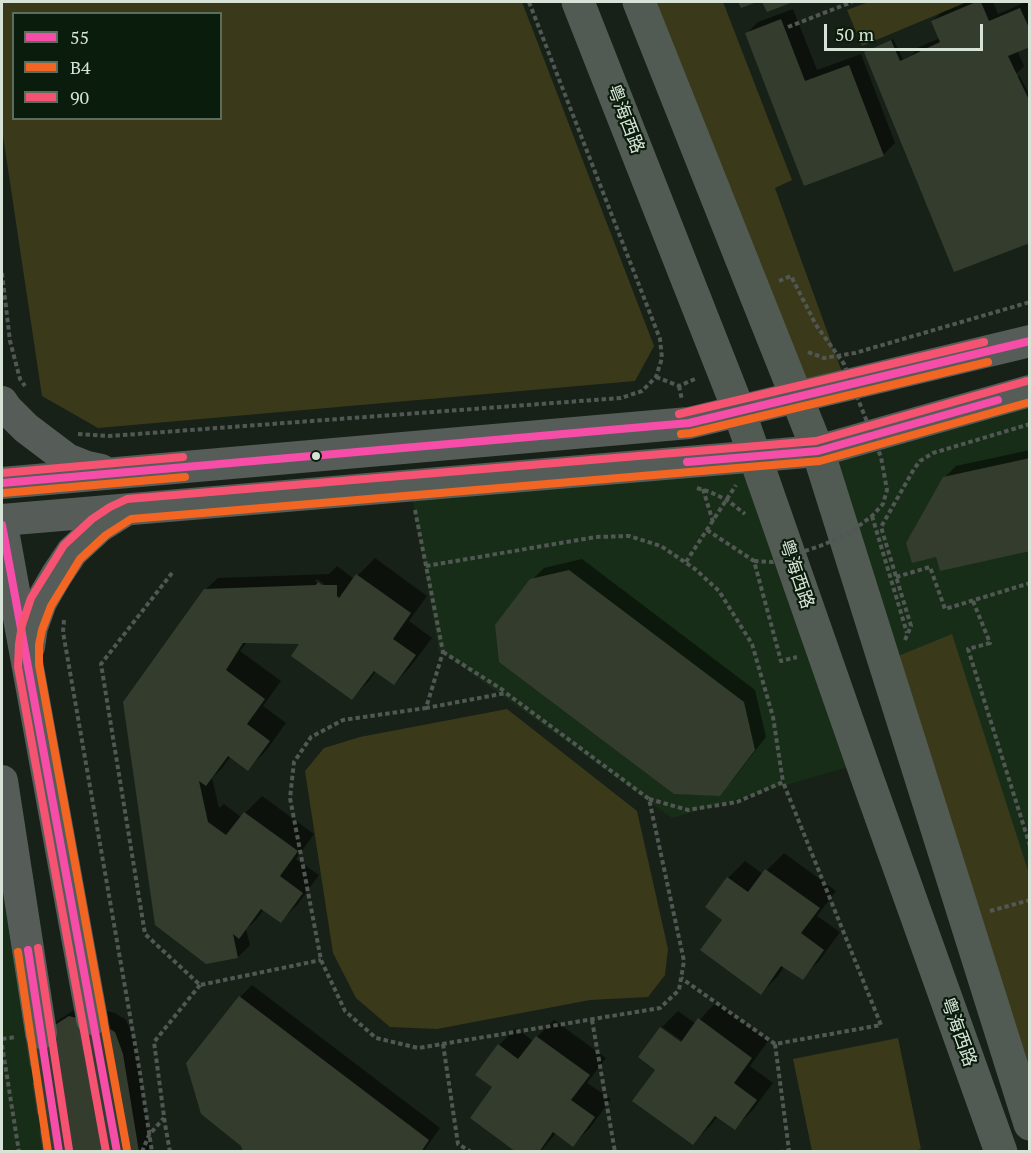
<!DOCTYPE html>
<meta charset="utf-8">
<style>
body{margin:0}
#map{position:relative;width:1031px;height:1153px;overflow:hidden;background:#172118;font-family:"PT Serif",serif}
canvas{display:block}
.frame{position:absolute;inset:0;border:3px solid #d8e3d7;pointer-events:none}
.legend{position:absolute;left:12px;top:12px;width:210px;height:108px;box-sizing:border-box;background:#0a1c0b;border:2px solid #5c6c5d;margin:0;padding:8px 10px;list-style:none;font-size:18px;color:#d8e3d7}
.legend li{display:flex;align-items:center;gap:12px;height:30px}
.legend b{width:30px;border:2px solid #5c6c5d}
.scale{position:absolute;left:824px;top:24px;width:159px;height:27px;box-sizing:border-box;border:3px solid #d8e3d7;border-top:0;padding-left:8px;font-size:18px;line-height:21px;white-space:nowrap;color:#d8e3d7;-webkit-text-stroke:4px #0a1c0b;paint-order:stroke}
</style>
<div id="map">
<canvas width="1031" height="1153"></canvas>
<div class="frame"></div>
<ul class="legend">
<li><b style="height:8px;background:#f54da8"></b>55</li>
<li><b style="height:8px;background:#f26522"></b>B4</li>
<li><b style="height:8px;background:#f65372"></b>90</li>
</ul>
<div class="scale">50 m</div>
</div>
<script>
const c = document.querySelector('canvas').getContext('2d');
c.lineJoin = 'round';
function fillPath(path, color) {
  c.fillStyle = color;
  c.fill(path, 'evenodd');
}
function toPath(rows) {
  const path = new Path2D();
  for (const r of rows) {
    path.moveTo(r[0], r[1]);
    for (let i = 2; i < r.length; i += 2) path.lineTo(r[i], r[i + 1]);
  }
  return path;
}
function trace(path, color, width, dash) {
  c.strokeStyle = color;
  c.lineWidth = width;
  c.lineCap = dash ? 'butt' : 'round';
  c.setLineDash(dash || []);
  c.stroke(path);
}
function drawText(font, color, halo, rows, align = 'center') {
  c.font = font + ' "PT Serif","Noto Sans SC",serif';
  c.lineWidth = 4.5;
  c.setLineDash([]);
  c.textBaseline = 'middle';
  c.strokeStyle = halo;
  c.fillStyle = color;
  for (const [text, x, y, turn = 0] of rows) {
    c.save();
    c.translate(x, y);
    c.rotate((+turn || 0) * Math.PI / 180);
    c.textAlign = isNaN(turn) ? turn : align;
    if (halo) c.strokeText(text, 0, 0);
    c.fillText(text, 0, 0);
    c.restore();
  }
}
fillPath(toPath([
 [1029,391,1029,1124,818,451],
 [755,458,862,763,672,818,439,650,410,486],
 [2,782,59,1151,2,1151]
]), '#172d18');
fillPath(toPath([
 [2,2,522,2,654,346,635,381,98,428,42,396,2,129],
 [14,14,220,14,220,118,14,118],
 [649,2,723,2,792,180,775,188,842,372,800,385],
 [869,2,967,2,862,46,847,10],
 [952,634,1029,874,1029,1096,896,657],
 [507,709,637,811,668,949,665,975,648,997,590,1000,437,1029,390,1027,356,998,333,953,305,771,324,748,360,737],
 [898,1038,921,1149,909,1152,812,1151,793,1059]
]), '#3a3a1b');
fillPath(toPath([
 [967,2,993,2,998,14,1026,2,1029,2,1030,45,1017,50,1024,66,1015,75,1015,80,1019,75,1030,96,1030,242,866,52,868,50,893,39,903,59,912,55,919,47,940,38,932,21,941,13],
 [793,9,817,70,861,54,895,143,883,155,746,34,758,22],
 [1030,450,1030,549,944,478,956,466],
 [375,558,427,596,409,621,432,638,410,667,394,684,376,671,369,681,352,698,302,642,247,642,240,651,281,681,263,706,286,723,265,752,248,769,231,756,223,767,212,778,219,808,224,804,241,817,262,796,314,834,296,859,319,875,298,904,281,921,264,909,256,920,246,929,250,945,238,957,207,962,157,925,205,590,218,578,329,574,337,566,354,579],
 [317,579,324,584,324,587,322,587,315,581],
 [582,559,755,690,766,737,731,782,719,794,532,580,544,568],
 [784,853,836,891,817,916,840,932,819,961,802,978,784,967,778,976,761,993,724,919,728,878,745,861,763,874],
 [252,985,440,1128,423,1152,245,1152,187,1064,240,997],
 [716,1002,768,1041,750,1066,773,1083,752,1111,735,1128,718,1116,710,1126,693,1143,657,1069,640,1057,661,1027,661,1030,686,1048,688,1045,662,1027,678,1011,696,1024],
 [82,1005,115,1013,126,1020,135,1041,152,1152,48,1152,49,1026],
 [554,1020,606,1058,587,1083,611,1099,590,1128,573,1145,556,1133,540,1152,519,1152,494,1086,499,1045,516,1028,533,1041]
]), '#0007');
fillPath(toPath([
 [738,2,757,2,741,8],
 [762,2,793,2,767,12],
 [976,2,981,2,989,21,1020,8,1030,30,1030,47,1008,56,1030,102,1030,243,954,272,864,52,891,40,900,61,940,42,931,21],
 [781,19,805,81,849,65,884,156,804,186,745,33],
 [1030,458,1030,551,940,571,936,557,912,563,906,543,943,477],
 [569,570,744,702,755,750,720,796,674,794,499,662,495,625,530,579],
 [356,574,411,613,393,639,416,655,394,685,374,671,352,700,291,656,299,644,243,643,226,670,265,699,247,724,270,741,248,771,228,756,206,786,199,781,208,822,226,835,244,812,298,851,280,876,303,893,281,923,261,909,239,939,233,934,238,958,206,964,155,925,123,702,204,589,316,585,318,582,322,585,337,585,337,596,339,598],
 [765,869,820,908,801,933,824,950,803,980,781,966,761,995,700,950,722,920,705,907,727,877,748,892],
 [239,996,429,1140,421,1152,243,1152,241,1146,201,1114,186,1063],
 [69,1016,103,1025,115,1032,123,1054,139,1152,47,1152,33,1052,36,1037],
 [698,1018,752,1058,734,1083,757,1100,735,1130,715,1116,693,1145,632,1101,655,1070,638,1057,660,1027,681,1042],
 [536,1036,590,1075,571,1100,595,1117,573,1147,553,1132,539,1152,516,1152,470,1118,492,1087,475,1075,498,1044,518,1059]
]), '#343c2d');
trace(toPath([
 [92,1019,117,1152],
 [41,1033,59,1152]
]), '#343e35', 32, [32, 16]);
trace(toPath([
 [788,27,852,2],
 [2,273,10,341,20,379,25,386],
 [779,281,791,276,816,325],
 [808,352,824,358,855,353,1030,302],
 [656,377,679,386,697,378],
 [679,386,682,400],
 [78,434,110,436,621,398,642,391,656,377,662,358,660,339,529,2],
 [697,488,710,492,727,500,745,514],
 [703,489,713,522],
 [415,510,443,652,426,708,343,720,311,737,294,762,290,798,321,960,345,1011,376,1038,418,1048,660,1008,679,990,684,961,649,799,506,693,426,708],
 [872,516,907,633],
 [707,530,754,561,781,661,797,657],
 [686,562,736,485],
 [426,566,596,537,629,536,661,546,695,569,719,591,752,644,773,717,783,782],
 [172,573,101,664,145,934,200,985,321,960],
 [896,577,930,567,945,609,1030,583],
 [973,601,990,643,968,649,1030,846],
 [64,620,63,632,140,1073,152,1152],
 [905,640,911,626,881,527,914,469,920,461,933,453,1030,424],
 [443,652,506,692],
 [649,799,688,810,737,802,783,782,881,1025,775,1044,681,978],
 [990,911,1030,900],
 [592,1020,615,1152],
 [2,1039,16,1037],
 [443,1044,458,1144,471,1152],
 [775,1044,789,1150,781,1152],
 [2,1045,19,1152],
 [142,1152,149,1135,164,1118],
 [170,1152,165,1124,154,1042,200,985]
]), '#515752', 4, [4.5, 3]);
trace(toPath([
 [2,402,6,408,26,428,67,459,87,467,101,470],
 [2,483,689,423,1030,341],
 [2,520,818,451,1030,391],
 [2,525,92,1019],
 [29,647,32,627,41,602,56,576,72,552,99,527,126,510],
 [2,781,41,1033]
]), '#565d59', 32);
trace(toPath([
 [578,2,739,411,869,783,1001,1152],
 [639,2,818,451,1030,1124]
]), '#525a54', 33);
trace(toPath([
 [754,561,772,562,820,546,848,534,872,516,883,504,887,490,881,457,844,364,816,325]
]), '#515752', 4, [4.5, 3]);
trace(toPath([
 [687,462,818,451,998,400],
 [2,483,689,423,1030,341],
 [2,525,117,1152],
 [28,950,59,1152]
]), '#f54da8', 8);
trace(toPath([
 [681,434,691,433,988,362],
 [3,493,185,477],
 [18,952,48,1152],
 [127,1150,39,665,39,645,42,630,51,606,80,559,106,535,131,519,820,461,1030,402]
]), '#f26522', 8);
trace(toPath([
 [679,414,984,342],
 [2,473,183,457],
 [38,948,69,1150],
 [106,1152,18,667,19,644,22,625,31,598,64,545,92,519,110,507,127,499,816,441,1027,381]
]), '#f65372', 8);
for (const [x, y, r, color] of [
 [316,456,5,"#d8e3d7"]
]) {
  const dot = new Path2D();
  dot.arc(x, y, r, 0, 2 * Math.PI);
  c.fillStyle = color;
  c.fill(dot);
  trace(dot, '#0a1c0b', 2);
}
drawText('18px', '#d8e3d7', '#0a1c0b', [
 ["粤海西路",625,119,69],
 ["粤海西路",796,574,71],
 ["粤海西路",958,1032,70]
]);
</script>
